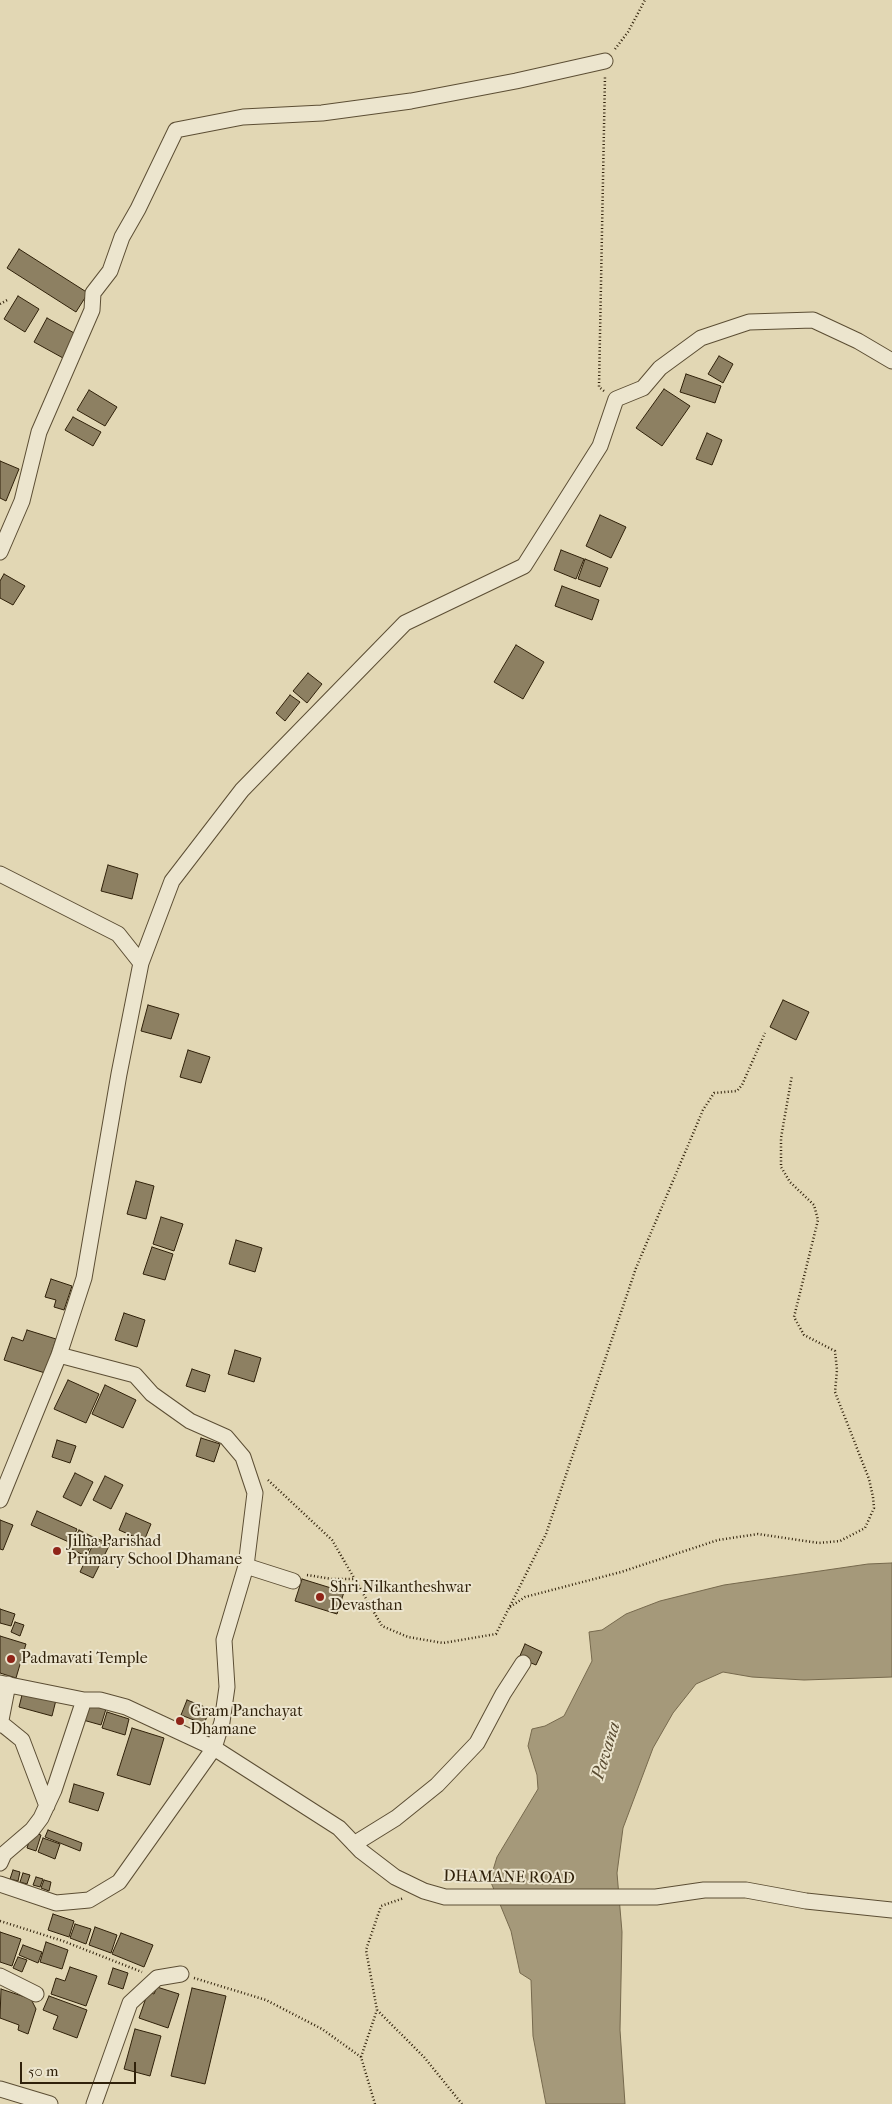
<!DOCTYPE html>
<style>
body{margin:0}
#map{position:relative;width:892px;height:2104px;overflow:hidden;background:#e2d7b4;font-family:"IM FELL French Canon",serif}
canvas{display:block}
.scale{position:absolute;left:20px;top:2062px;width:116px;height:22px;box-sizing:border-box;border:2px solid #30210a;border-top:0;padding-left:6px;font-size:15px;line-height:18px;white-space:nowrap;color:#30210a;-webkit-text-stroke:4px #ece5ce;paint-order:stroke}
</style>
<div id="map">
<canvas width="892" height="2104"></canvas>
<div class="scale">50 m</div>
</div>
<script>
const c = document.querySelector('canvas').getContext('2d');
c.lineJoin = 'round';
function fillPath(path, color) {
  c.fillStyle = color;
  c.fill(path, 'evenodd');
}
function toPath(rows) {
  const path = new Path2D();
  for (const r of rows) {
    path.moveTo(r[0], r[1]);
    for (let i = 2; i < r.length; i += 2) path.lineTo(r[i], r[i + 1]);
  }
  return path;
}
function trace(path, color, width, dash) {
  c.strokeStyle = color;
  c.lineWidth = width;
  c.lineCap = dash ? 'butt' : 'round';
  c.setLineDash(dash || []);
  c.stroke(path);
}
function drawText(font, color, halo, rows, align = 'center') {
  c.font = font + ' "IM FELL French Canon",serif';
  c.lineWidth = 4;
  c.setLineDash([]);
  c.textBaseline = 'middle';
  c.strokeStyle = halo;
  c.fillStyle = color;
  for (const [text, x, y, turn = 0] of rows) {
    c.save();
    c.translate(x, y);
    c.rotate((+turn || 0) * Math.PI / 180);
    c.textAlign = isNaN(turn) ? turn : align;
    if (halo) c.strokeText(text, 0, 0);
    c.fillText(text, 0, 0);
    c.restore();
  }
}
const water = toPath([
 [892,1563,892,1677,804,1680,752,1677,723,1672,696,1684,673,1713,653,1748,623,1828,617,1873,622,1932,620,2030,625,2104,546,2104,533,2036,531,1980,520,1973,511,1931,490,1880,497,1857,538,1789,537,1775,528,1746,532,1729,545,1726,564,1716,592,1661,589,1632,602,1630,626,1614,660,1601,724,1585,868,1564,892,1563]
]);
fillPath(water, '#a5997a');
trace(water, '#76694d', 1);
const building = toPath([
 [19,249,88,293,76,312,7,268,19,249],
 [18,296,39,309,25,332,4,319,18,296],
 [47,318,76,334,63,358,34,342,47,318],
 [719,356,733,364,723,383,708,374,719,356],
 [686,374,721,386,715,403,680,392,686,374],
 [664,389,690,406,662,446,636,428,664,389],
 [89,390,117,407,105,426,77,410,89,390],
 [73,417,101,432,93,446,65,430,73,417],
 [707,433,722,440,712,465,696,459,707,433],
 [0,461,19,469,6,501,0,498,0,461],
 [600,515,626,527,611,558,586,546,600,515],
 [561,550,584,559,576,579,554,570,561,550],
 [585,559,608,568,600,587,578,579,585,559],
 [4,574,25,586,13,605,0,598,0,581,4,574],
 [562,586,599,600,592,620,555,606,562,586],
 [516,645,544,662,523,699,494,682,516,645],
 [308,673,322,684,307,703,293,691,308,673],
 [290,695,300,702,285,721,276,713,290,695],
 [108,865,138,874,132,899,101,891,108,865],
 [783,1000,809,1012,796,1040,770,1027,783,1000],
 [148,1005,179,1014,171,1039,141,1031,148,1005],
 [188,1050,210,1057,201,1083,180,1077,188,1050],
 [136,1181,154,1186,146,1219,127,1214,136,1181],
 [161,1217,183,1224,174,1251,153,1244,161,1217],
 [236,1240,262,1248,255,1272,229,1264,236,1240],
 [152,1247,173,1254,165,1280,143,1274,152,1247],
 [51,1279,72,1286,64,1310,54,1307,56,1300,45,1297,51,1279],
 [124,1313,145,1320,137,1347,115,1340,124,1313],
 [27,1330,56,1339,45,1373,4,1360,12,1337,23,1341,27,1330],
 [235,1350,261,1358,254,1382,228,1374,235,1350],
 [192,1369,210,1375,205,1392,186,1386,192,1369],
 [68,1380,99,1394,86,1423,54,1409,68,1380],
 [105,1385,136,1400,123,1428,92,1414,105,1385],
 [201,1438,220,1444,214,1462,196,1456,201,1438],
 [57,1440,76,1446,70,1463,52,1457,57,1440],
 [75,1473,93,1482,81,1506,63,1497,75,1473],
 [105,1476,123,1485,111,1509,93,1500,105,1476],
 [37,1511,77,1529,71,1543,31,1525,37,1511],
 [126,1513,151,1524,144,1541,119,1530,126,1513],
 [0,1520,13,1525,3,1550,0,1549,0,1520],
 [79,1530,95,1538,85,1556,70,1548,79,1530],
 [96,1538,110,1544,93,1578,80,1572,96,1538],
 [302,1579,344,1592,337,1614,295,1601,302,1579],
 [0,1609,15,1614,11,1626,0,1623,0,1609],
 [15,1622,24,1625,20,1636,11,1632,15,1622],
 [0,1636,26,1644,16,1678,0,1673,0,1636],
 [525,1644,542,1652,536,1665,519,1658,525,1644],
 [23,1691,56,1700,52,1716,19,1707,23,1691],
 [187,1700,210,1709,204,1724,181,1715,187,1700],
 [88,1704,106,1709,101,1725,83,1720,88,1704],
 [107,1712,129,1719,125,1735,102,1728,107,1712],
 [132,1728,164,1738,150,1785,117,1775,132,1728],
 [74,1784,104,1793,98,1811,69,1802,74,1784],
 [48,1830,82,1843,80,1851,45,1837,48,1830],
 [32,1832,41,1835,36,1851,27,1848,32,1832],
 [43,1838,60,1844,55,1859,38,1852,43,1838],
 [13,1870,20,1872,18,1881,10,1879,13,1870],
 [23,1873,30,1875,27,1884,20,1882,23,1873],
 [36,1877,43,1879,40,1887,33,1885,36,1877],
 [44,1880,51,1882,49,1891,41,1888,44,1880],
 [53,1914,74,1921,69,1937,48,1930,53,1914],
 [75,1924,91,1929,86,1944,70,1938,75,1924],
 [95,1927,117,1935,111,1953,89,1945,95,1927],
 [0,1932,21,1939,12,1966,0,1962,0,1932],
 [121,1933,153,1945,144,1967,112,1954,121,1933],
 [46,1942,68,1950,62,1969,40,1962,46,1942],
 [23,1945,42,1952,38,1963,19,1955,23,1945],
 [18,1957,27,1960,22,1972,13,1968,18,1957],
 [70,1967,97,1976,86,2006,51,1994,56,1978,65,1981,70,1967],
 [113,1968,128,1973,123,1989,108,1984,113,1968],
 [157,1987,179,1994,168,2028,139,2018,148,1992,154,1994,157,1987],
 [192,1988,226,1996,205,2084,171,2076,192,1988],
 [1,1989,31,1999,36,2009,28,2034,18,2030,19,2025,0,2018,1,1989],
 [49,1996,87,2010,77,2038,53,2029,58,2016,43,2010,49,1996],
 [135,2029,161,2036,150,2076,124,2069,135,2029]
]);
fillPath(building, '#8d8062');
trace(building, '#30210a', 1);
const street = toPath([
 [0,552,22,501,39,432,92,310,93,293,110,271,122,237,138,209,176,130,243,117,322,113,411,101,516,81,605,61],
 [0,874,118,934,141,963],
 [0,1500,59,1355,84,1278,119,1074,141,963,172,881,242,790,405,623,524,566,600,446,616,399,643,388,660,368,701,338,749,322,813,320,858,341,892,361],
 [246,1566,293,1581],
 [0,1683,84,1700,100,1700,126,1707,214,1748,339,1828,361,1851,395,1877,424,1891,445,1897,656,1897,704,1890,746,1890,806,1901,892,1910],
 [1,1723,22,1740,47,1806],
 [0,1725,8,1684],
 [354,1844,396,1818,437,1785,477,1743,503,1694,523,1663],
 [0,1863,4,1854,32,1830,41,1818,54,1790,84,1700],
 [0,1884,56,1903,89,1900,119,1882,214,1748,222,1722,227,1687,224,1640,246,1566,255,1493,243,1457,226,1437,190,1421,152,1394,135,1375,59,1355],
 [0,1976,36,1994],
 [0,2089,50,2104],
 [94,2104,130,2003,157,1978,181,1974]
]);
trace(street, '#5c4e34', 17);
trace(toPath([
 [615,49,628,32,645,0],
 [0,304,9,299],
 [604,391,599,387,605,76],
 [268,1480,332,1540,382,1626,408,1637,443,1643,496,1634,546,1534,636,1268,703,1110,714,1093,737,1091,742,1085,765,1033],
 [307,1575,332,1579,355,1579],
 [510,1607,525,1597,621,1572,718,1540,758,1534,819,1543,840,1541,865,1528,874,1508,873,1497,869,1479,835,1392,837,1370,835,1351,804,1335,794,1317,818,1220,814,1205,790,1182,781,1167,781,1138,792,1075],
 [0,1921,63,1941,142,1972],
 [194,1978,266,2000,322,2029,361,2057],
 [377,2010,424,2057,462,2104],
 [375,2104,361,2057,377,2010,366,1950,381,1906,404,1898]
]), '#30210a', 2.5, [1, 2.5]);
trace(street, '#ece5ce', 15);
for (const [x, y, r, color] of [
 [57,1551,5,"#8f2418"],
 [320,1597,5,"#8f2418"],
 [11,1659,5,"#8f2418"],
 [180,1721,5,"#8f2418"]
]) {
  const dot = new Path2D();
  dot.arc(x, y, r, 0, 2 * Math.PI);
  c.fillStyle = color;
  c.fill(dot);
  trace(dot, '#ece5ce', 2);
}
drawText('16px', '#30210a', '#ece5ce', [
 ["Jilha Parishad",67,1542],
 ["Primary School Dhamane",67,1560],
 ["Shri Nilkantheshwar",330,1588],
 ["Devasthan",330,1606],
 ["Padmavati Temple",21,1659],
 ["Gram Panchayat",190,1712],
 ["Dhamane",190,1730]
], 'left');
drawText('16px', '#30210a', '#ece5ce', [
 ["DHAMANE ROAD",509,1878,1]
]);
drawText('italic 18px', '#594b31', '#ece5ce', [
 ["Pavana",607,1751,-73]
]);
</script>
